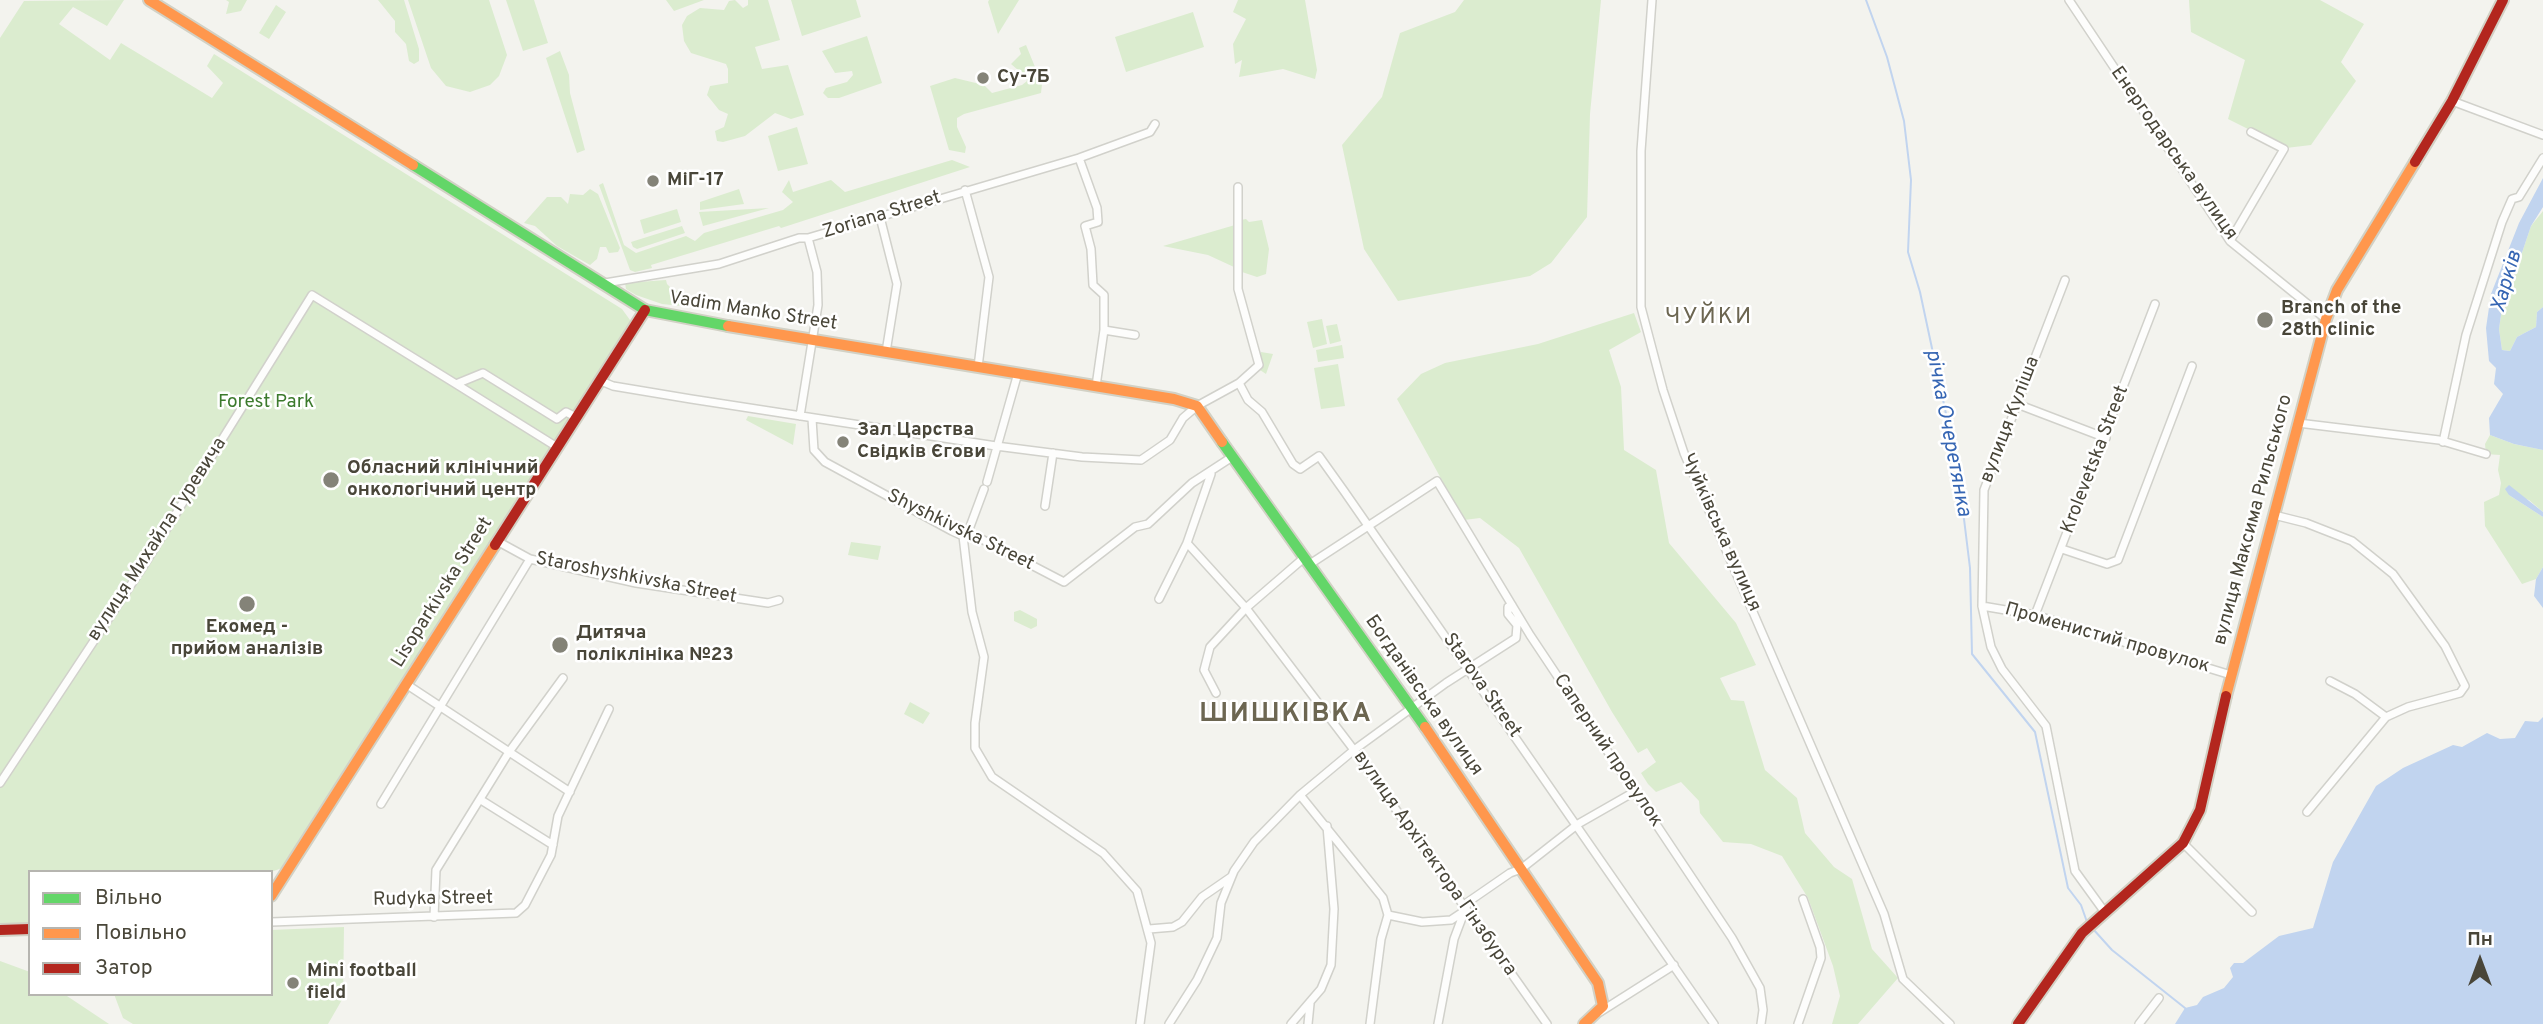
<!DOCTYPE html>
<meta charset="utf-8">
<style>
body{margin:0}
#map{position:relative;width:2543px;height:1024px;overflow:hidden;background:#f3f3ee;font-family:Overpass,sans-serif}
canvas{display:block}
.legend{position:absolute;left:28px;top:870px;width:245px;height:126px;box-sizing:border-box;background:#fff;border:2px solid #b6b5b0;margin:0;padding:9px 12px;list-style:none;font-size:21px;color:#494639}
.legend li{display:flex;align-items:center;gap:14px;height:35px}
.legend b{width:35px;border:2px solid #b6b5b0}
.north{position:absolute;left:2445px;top:926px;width:70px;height:70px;-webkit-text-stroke:5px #fff;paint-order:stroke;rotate:0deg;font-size:19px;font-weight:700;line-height:28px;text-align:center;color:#494639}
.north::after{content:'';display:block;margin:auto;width:24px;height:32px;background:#494639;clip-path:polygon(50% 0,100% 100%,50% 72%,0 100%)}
</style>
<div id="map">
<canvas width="2543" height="1024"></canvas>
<ul class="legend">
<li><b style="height:9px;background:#63d668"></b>Вільно</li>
<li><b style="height:9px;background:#ff974d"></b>Повільно</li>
<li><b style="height:9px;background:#b3261e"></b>Затор</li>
</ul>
<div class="north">Пн</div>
</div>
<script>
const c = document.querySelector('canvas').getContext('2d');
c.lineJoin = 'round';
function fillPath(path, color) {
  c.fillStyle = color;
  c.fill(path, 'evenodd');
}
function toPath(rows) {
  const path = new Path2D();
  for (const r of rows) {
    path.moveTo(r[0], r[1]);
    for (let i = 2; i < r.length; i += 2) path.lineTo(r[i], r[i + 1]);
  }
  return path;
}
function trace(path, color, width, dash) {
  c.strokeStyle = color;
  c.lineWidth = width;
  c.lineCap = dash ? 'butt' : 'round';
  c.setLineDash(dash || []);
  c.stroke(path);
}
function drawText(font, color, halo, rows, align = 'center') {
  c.font = font + ' Overpass,sans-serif';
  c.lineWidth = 5;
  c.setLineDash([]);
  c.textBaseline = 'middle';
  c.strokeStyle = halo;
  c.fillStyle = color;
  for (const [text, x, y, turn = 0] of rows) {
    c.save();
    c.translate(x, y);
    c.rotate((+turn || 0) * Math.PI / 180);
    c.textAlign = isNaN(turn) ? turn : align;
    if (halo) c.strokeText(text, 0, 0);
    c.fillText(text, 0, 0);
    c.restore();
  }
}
fillPath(toPath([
 [124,0,107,26,73,7,59,24,110,60,121,43,212,98,223,83,207,66,214,54,622,309,630,320,630,329,285,867,271,872,30,872,30,924,0,925,0,38,24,1],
 [226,0,247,0,241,11,226,14,229,2],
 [378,0,404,0,419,49,419,61,414,64,409,61,406,44,395,32,395,21],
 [408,0,489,0,507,55,499,76,490,85,470,92,446,86,431,68],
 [506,0,534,0,548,43,523,51],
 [666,0,704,0,674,11],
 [735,0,743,8,748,5,748,0,768,0,780,40,755,47,762,69,788,65,804,115,791,119,775,113,745,136,723,142,717,141,715,131,724,127,728,114,719,110,707,95,710,86,728,83,728,69,726,64,691,53,684,41,682,25,687,16,700,8,724,10,729,1],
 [791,0,856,0,861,17,802,36],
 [989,0,1019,0,998,34,988,2],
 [1238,0,1305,0,1317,70,1315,79,1283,69,1239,77,1242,60,1235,64,1233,44,1246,19,1233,12],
 [1464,0,1601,0,1590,114,1587,217,1551,263,1530,276,1398,301,1364,249,1342,145,1382,97,1400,33,1455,12],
 [2189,0,2320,0,2364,24,2341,62,2356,81,2311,145,2286,148,2228,119,2245,60,2191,32],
 [276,5,286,12,269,39,259,33],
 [1193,12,1204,47,1126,72,1115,37],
 [867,36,882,83,839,98,828,98,823,93,826,88,847,82,853,75,852,71,835,73,822,51],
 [1026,45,1042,84,1041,93,964,114,957,118,957,127,966,147,965,153,949,150,930,86,955,78,984,85,992,93,1022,85,1027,81,1025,76,1011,64,1021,54,1019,48],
 [560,51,569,75,570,93,585,150,577,153,546,58],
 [797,127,808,164,778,171,768,136],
 [952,160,970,167,781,228,779,226,651,265,652,268,635,272,630,270,599,185,603,183,624,245,636,253,686,236,695,241,704,233,783,210,793,202,782,192,789,180,793,192,831,180,845,192],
 [590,189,598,194,620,248,618,252,609,253,606,247,600,247,597,259,590,265,557,246,535,226,524,223,547,197,561,197,568,204,570,194,583,195],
 [739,189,744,204,700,210,700,202],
 [769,208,703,226,699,212],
 [677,209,681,222,644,234,640,220],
 [2543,211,2543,307,2537,312,2536,327,2517,337,2510,351,2502,350,2499,329,2501,315,2531,226],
 [1246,219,1249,222,1262,220,1269,249,1266,274,1257,277,1242,272,1241,220],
 [1235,225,1234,267,1208,255,1163,246],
 [682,226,685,233,637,249,633,247,631,242],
 [666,280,667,284,675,292,678,290,691,304,691,307,662,304,636,295,626,289,625,283],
 [1634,313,1641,332,1609,350,1621,387,1624,450,1656,470,1669,543,1736,623,1756,665,1720,678,1731,700,1744,701,1765,770,1797,798,1805,833,1834,867,1852,879,1872,949,1898,978,1858,1024,1832,1024,1840,996,1833,966,1808,898,1782,856,1751,844,1723,842,1700,813,1699,801,1681,782,1656,792,1648,784,1641,773,1656,762,1647,748,1638,753,1612,712,1519,548,1480,518,1464,520,1397,399,1421,374,1445,363,1538,344],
 [1322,319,1327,344,1313,348,1307,322],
 [1337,324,1341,341,1330,344,1326,326],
 [1342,345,1344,358,1318,362,1316,350],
 [1261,352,1273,354,1266,374,1260,370],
 [1338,364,1345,406,1321,409,1314,368],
 [748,416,796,424,793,445,746,420],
 [2490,435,2514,444,2543,450,2543,512,2529,500,2509,495,2543,517,2543,567,2536,579,2522,584,2485,526,2484,502,2499,495,2501,483,2498,470,2500,455,2486,454,2485,444],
 [851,542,881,546,878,560,848,555],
 [1020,610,1037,619,1037,626,1031,629,1014,621,1014,612],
 [910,702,930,713,923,724,904,714],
 [344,927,343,998,328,1024,133,1024,123,1018,114,994,271,994,271,930],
 [0,961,30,972,30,994,64,994,109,1024,0,1024]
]), '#dbeccf');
fillPath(toPath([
 [2543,178,2543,207,2531,226,2501,315,2499,329,2502,350,2510,351,2517,337,2536,327,2537,312,2543,307,2543,450,2514,444,2490,435,2489,418,2503,394,2494,384,2496,368,2489,361,2486,328,2491,294,2519,223],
 [2509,485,2543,512,2543,517,2509,495,2505,489],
 [2543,567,2543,608,2534,596,2536,579],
 [2543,717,2543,1024,2175,1024,2185,1008,2197,1005,2203,997,2224,988,2233,977,2230,968,2234,963,2243,963,2279,936,2313,928,2333,862,2376,786,2403,768,2453,745,2462,747,2487,733,2500,739,2515,738,2525,721,2538,722]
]), '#c1d4ef');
trace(toPath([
 [1866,0,1887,57,1904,121,1911,180,1908,252,1920,292,1952,442,1951,473,1959,490,1964,519,1970,568,1972,654,2035,732,2068,888,2081,905,2087,922],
 [2093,929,2112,950,2185,1008]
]), '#c1d4ef', 2);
const street = toPath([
 [1652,0,1641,151,1641,307,1663,390,1684,453,1884,914,1903,979,1950,1024],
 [2069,0,2230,241,2326,319],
 [2452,101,2543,135],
 [1079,158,1097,208,1098,222,1085,226,1091,249,1093,285,1104,295,1104,330,1096,386],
 [965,190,989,277,978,367],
 [880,217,897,284,886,352],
 [2230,241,2284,149,2251,132],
 [2065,280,1984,490,1982,606,1991,647,2002,669,2046,726,2075,871,2104,911],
 [605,283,719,264,799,238,808,238,1079,158,1150,132,1155,124],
 [1104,330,1135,335],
 [601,381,613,386,691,399,996,446,1082,457,1141,460,1170,440,1183,418,1197,406,1239,383,1259,365,1238,289,1238,187],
 [1239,383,1248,400,1262,412,1293,464,1300,469,1319,456,1344,491,1714,1024],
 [456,384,557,447],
 [2017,404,2106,438],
 [800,416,818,305,817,272,808,238],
 [812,419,814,450,825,462,952,531,963,536,968,532,1064,582,1135,527,1148,524,1192,483,1232,457],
 [2298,423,2439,440,2486,454],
 [2443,442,2466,335,2502,222,2512,199,2519,197,2543,158],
 [987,482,1018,373],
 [1045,506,1053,453],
 [2274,515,2306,523,2352,541,2393,574,2445,646,2465,686,2460,693,2408,707,2386,717,2307,812],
 [968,532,984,489],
 [963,536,972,612,984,657,975,723,975,748,992,777,1103,853,1137,891,1151,943,1140,1024],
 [497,541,530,559,636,583,768,603,779,600],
 [1187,543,1246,608,1354,750,1547,1024],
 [2062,549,2107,564,2118,560,2192,366],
 [1310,564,1437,481,1530,635,1732,938,1760,988,1763,1010,1761,1024],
 [1159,599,1187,543,1211,474],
 [1982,606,2035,615,2231,675],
 [2035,615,2155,304],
 [2330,681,2355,694,2386,717],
 [406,684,570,792],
 [1216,693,1204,670,1210,647,1246,608,1305,557],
 [0,783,144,565,312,295,456,384,483,373,557,419,566,412,576,417],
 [1300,795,1383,898,1388,915,1381,939,1370,1024],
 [481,800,553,845],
 [381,804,530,559],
 [2183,843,2252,912],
 [1388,915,1422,922,1451,920,1466,910],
 [434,917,436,870,509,752,563,678],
 [271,922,516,913,525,905,551,855,558,816,609,709],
 [1149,929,1173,927,1182,922,1202,897,1231,877],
 [1600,1012,1674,965],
 [1169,1024,1197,980,1217,938,1221,903,1234,871,1254,842,1300,795,1354,750,1446,683,1516,638,1517,625,1508,614,1508,607,1512,605],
 [1291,1024,1321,989,1331,965,1334,909,1327,826],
 [1308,1024,1310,1004],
 [1438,1024,1454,939,1468,902,1510,873,1521,869,1578,824,1634,792],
 [1798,1024,1821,958,1820,947,1803,899],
 [2139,1024,2159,998]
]);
const fast = toPath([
 [413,165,645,310,728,326],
 [1222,442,1425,727]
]);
const slow = toPath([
 [149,0,413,165],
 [728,326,1174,399,1197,406,1222,442],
 [2226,696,2326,319,2337,290,2415,162],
 [1425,727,1598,983,1603,1006,1584,1024],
 [271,896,495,545]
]);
const jam = toPath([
 [2415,162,2452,101,2503,0],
 [495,545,645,310],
 [0,930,30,929],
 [2018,1024,2082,933,2183,843,2200,810,2226,696]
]);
trace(street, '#d1d1cb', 10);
trace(fast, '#d2d1c5', 14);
trace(slow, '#d2d1c5', 14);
trace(jam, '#d2d1c5', 14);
trace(street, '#fdfdfc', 7);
trace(fast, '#63d668', 10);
trace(slow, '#ff974d', 10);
trace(jam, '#b3261e', 10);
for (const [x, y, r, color] of [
 [983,78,7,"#848378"],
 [653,181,7,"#848378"],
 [2265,320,9,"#848378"],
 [843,442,7,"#848378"],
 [331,480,9,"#848378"],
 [247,604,9,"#848378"],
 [560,645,9,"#848378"],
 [293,983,7,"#848378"]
]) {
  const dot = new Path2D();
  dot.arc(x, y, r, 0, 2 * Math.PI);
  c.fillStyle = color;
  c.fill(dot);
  trace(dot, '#fff', 2.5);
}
drawText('bold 19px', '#494639', '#fff', [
 ["Су-7Б",997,78],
 ["МіГ-17",667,181],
 ["Branch of the",2281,309],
 ["28th clinic",2281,331],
 ["Зал Царства",857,431],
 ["Свідків Єгови",857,453],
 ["Обласний клінічний",347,469],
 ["онкологічний центр",347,491],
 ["Екомед -",247,628,"center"],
 ["прийом аналізів",247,650,"center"],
 ["Дитяча",576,634],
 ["поліклініка №23",576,656],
 ["Mini football",307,972],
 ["field",307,994]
], 'left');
drawText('19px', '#494639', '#fff', [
 ["Енергодарська вулиця",2173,154,55],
 ["Zoriana Street",882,216,-17],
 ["Vadim Manko Street",753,312,9],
 ["вулиця Куліша",2011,420,-69],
 ["Krolevetska Street",2096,460,-69],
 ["вулиця Максима Рильського",2254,520,-75],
 ["Shyshkivska Street",960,531,26],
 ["Чуйківська вулиця",1720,533,66],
 ["вулиця Михайла Гуревича",158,540,-57],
 ["Staroshyshkivska Street",636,579,11],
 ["Lisoparkivska Street",443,593,-58],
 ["Променистий провулок",2107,639,16],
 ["Starova Street",1481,686,55],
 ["Богданівська вулиця",1423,696,55],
 ["Саперний провулок",1607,751,56],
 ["вулиця Архітектора Гінзбурга",1434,864,55],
 ["Rudyka Street",433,900,-1]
]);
drawText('19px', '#3c7a2d', '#fff', [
 ["Forest Park",266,403]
]);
drawText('italic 21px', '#3565b3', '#fff', [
 ["Харків",2508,282,-74],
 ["річка Очеретянка",1947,433,79]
]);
c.letterSpacing = '2px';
drawText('23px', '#6c6651', '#fff', [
 ["ЧУЙКИ",1709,318]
]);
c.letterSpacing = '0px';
c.letterSpacing = '2px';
drawText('bold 26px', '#6c6651', '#fff', [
 ["ШИШКІВКА",1286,716]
]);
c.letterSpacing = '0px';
</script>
